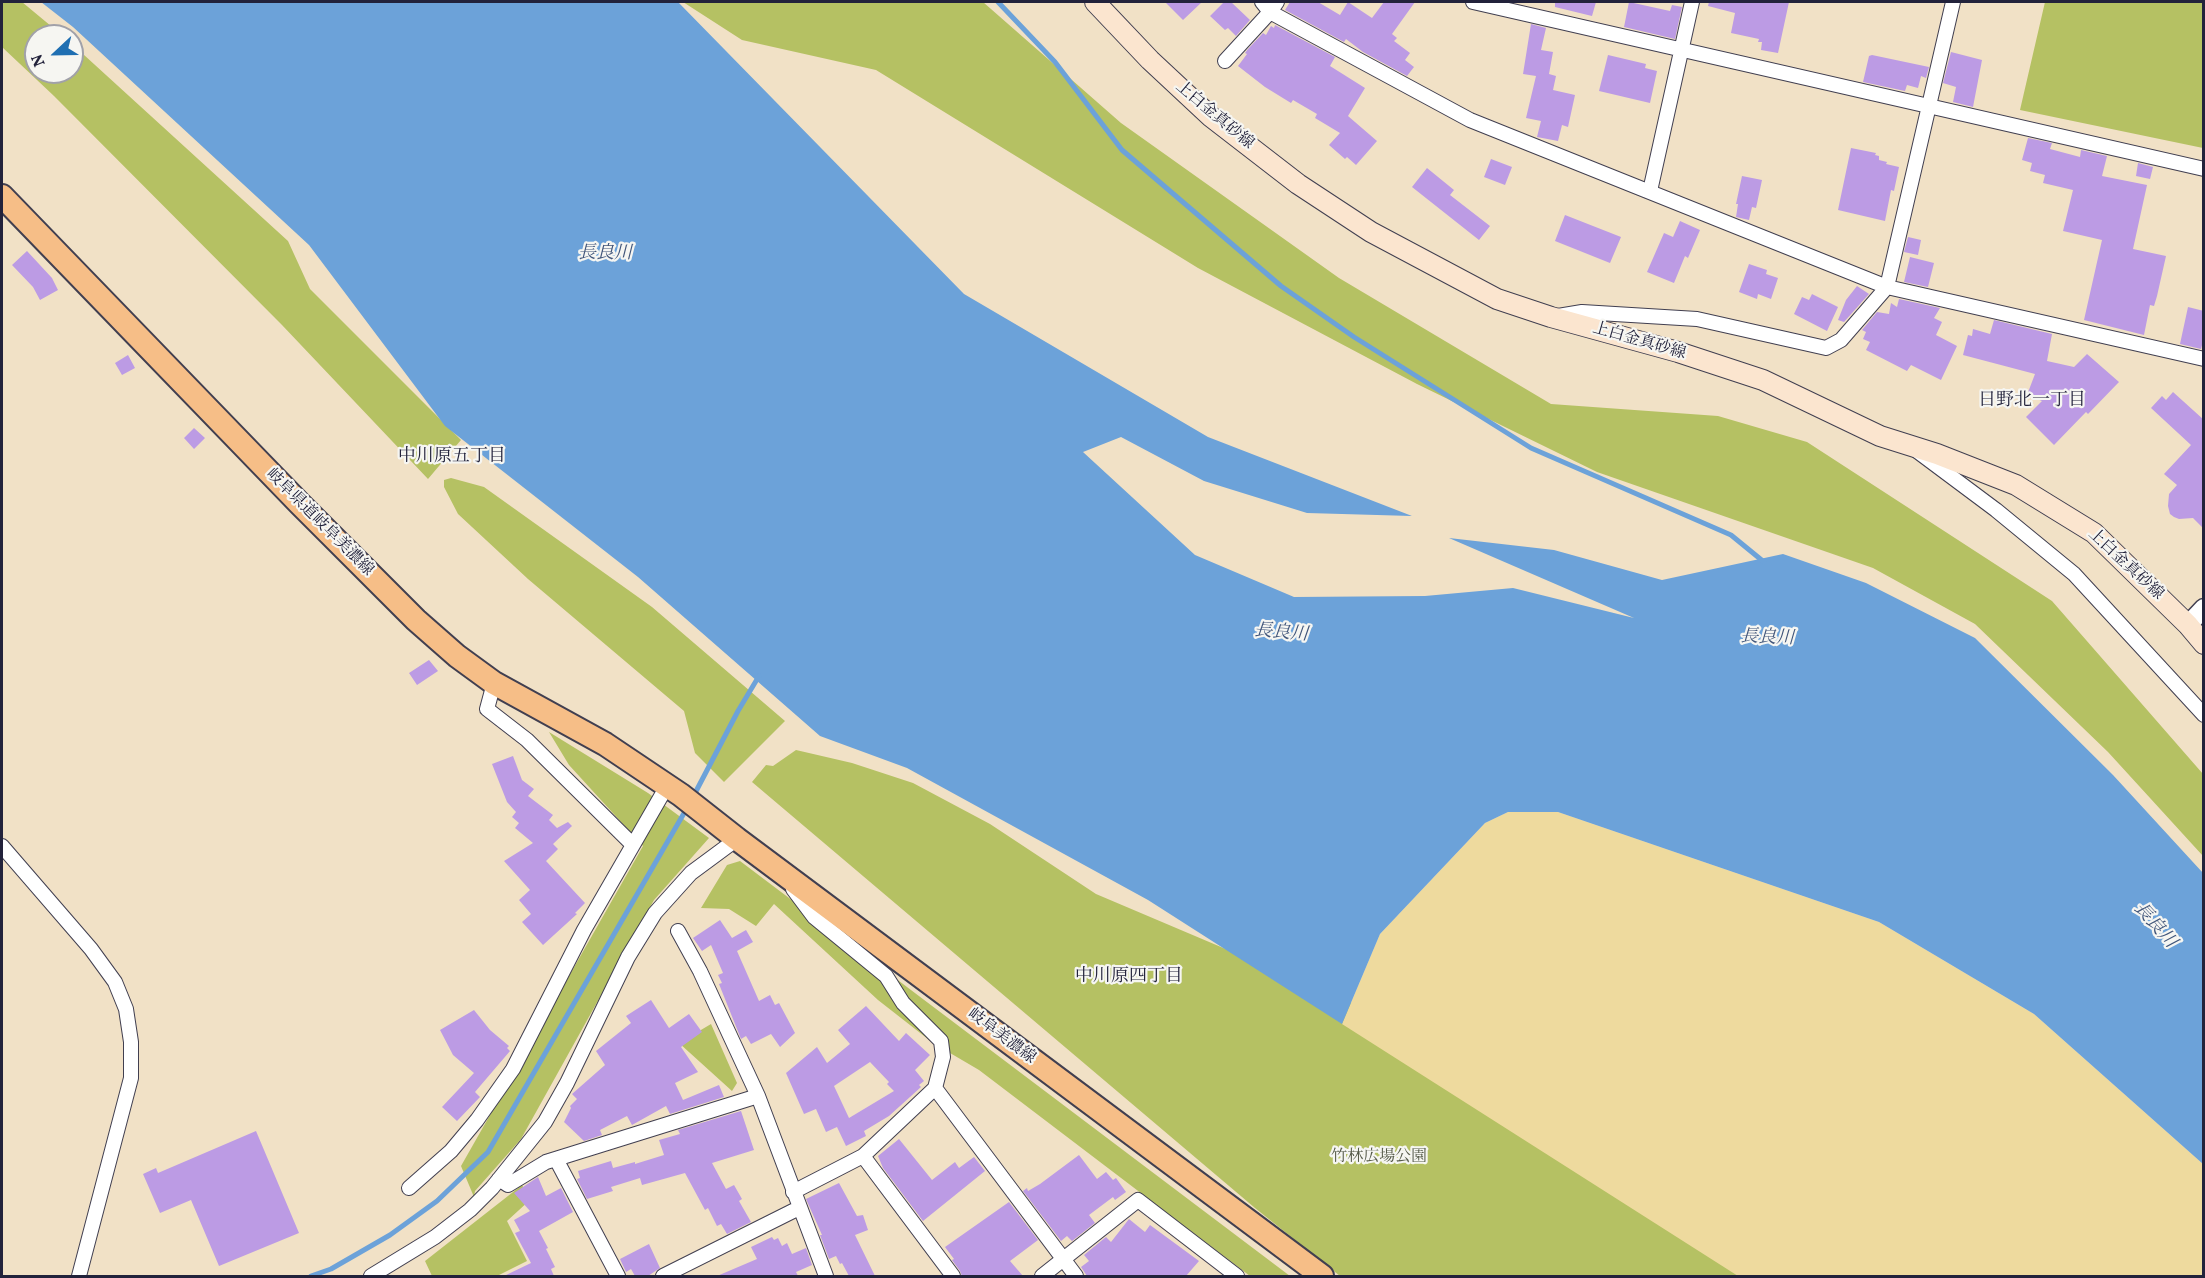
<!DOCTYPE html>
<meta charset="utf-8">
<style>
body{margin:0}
#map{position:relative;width:2205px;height:1278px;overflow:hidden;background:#f1e1c6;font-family:Vollkorn,serif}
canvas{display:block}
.frame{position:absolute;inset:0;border:3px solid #22223b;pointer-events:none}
.north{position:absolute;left:24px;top:24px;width:60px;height:60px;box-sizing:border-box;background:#f6f6f2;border:2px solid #a1a1a9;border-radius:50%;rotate:248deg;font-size:16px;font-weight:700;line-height:24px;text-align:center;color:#22223b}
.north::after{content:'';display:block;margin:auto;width:21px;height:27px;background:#1f6fb2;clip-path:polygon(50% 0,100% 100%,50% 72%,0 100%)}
</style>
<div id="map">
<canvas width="2205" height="1278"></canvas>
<div class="frame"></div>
<div class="north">N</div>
</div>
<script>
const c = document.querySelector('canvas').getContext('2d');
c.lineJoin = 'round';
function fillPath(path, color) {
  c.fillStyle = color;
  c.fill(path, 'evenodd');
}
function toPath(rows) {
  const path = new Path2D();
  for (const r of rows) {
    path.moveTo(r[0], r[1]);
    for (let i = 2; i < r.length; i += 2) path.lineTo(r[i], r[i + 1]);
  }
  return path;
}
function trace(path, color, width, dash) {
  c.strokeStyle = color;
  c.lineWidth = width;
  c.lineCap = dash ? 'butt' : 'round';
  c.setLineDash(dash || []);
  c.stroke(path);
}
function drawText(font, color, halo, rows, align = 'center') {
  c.font = font + ' Vollkorn,"Noto Serif JP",serif';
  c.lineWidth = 4.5;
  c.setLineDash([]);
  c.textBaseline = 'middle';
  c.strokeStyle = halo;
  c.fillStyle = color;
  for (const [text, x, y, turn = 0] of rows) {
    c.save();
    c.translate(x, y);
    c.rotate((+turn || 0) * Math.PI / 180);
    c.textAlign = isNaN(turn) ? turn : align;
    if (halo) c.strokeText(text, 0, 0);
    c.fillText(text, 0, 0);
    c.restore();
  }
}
fillPath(toPath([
 [2,2,22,2,63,36,36,36,36,72,72,72,72,44,288,241,310,289,461,440,428,479,282,325,54,96,2,47],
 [683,2,983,2,1121,123,1339,278,1551,404,1718,416,1807,442,2052,601,2203,774,2203,856,2108,752,1975,624,1873,568,1597,472,1417,384,1198,268,876,70,742,40],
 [2045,2,2203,2,2203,148,2020,110],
 [451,478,484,487,652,607,785,721,724,782,695,753,684,711,528,579,458,514,444,487,444,480],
 [549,732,648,793,709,838,654,900,521,1139,475,1191,474,1197,461,1166,643,846,569,765],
 [796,750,852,763,913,783,990,824,1096,894,1353,1003,1817,1276,1340,1276,1255,1208,752,782,766,765,773,766],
 [740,861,1290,1276,1250,1276,979,1070,933,1043,878,1000,774,904,756,926,729,909,701,908,727,865],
 [711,1024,737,1083,732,1091,679,1043],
 [522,1185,530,1200,507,1221,527,1261,497,1276,432,1276,425,1261]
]), '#b5c163');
fillPath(toPath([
 [1508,812,1558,812,1879,922,2034,1014,2203,1164,2203,1276,1738,1276,1342,1024,1380,934,1485,823]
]), '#eeda9e');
fillPath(toPath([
 [41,2,678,2,964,294,1208,437,1412,516,1307,513,1204,481,1121,437,1083,452,1195,555,1294,597,1425,596,1513,588,1634,618,1449,538,1554,550,1662,580,1783,554,1866,583,1975,638,2113,775,2203,873,2203,1164,2034,1014,1879,922,1558,812,1508,812,1485,823,1380,934,1342,1024,1148,900,907,768,820,736,638,577,445,426,309,245,73,27]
]), '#6ca2d9');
trace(toPath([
 [998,2,1055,62,1122,150,1281,286,1354,337,1531,448,1731,535,1764,562],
 [693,797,738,711,759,676],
 [311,1276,331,1269,390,1235,437,1201,488,1152,687,808]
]), '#6ca2d9', 5);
fillPath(toPath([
 [1165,2,1202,2,1183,20],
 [1224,2,1231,2,1250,20,1236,36,1228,28,1225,30,1210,16],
 [1290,2,1318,2,1340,15,1348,2,1372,18,1384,2,1415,2,1392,34,1397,38,1394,41,1410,53,1405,60,1414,67,1407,76,1363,52,1346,39,1344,42,1285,10],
 [1555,2,1596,2,1592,16,1555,7],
 [1629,2,1670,11,1672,5,1682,7,1675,39,1624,27],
 [1709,2,1789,2,1778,53,1761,50,1762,42,1758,42,1759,39,1731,33,1735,13,1708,6],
 [1531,24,1546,28,1541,50,1553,52,1549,74,1556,76,1553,90,1575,95,1568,127,1562,125,1558,141,1537,137,1541,121,1526,118,1536,76,1523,74],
 [1275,25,1335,57,1330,66,1365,88,1348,116,1377,141,1356,165,1347,157,1345,159,1329,145,1340,133,1315,118,1317,114,1293,100,1291,103,1265,87,1238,66,1247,54,1245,53,1248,49,1263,33,1266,35,1271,26,1274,28],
 [1951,52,1982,60,1973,107,1953,102,1956,87,1943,83],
 [1608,55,1646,64,1645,68,1657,71,1650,103,1599,91],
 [1872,55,1929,67,1926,78,1921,76,1918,88,1907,85,1905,91,1863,82,1869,56],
 [2028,138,2052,143,2050,149,2080,157,2081,150,2107,156,2102,176,2147,185,2133,249,2166,256,2157,296,2154,306,2150,305,2144,335,2084,320,2102,240,2063,231,2073,190,2043,183,2045,175,2030,171,2032,163,2022,160],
 [1851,148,1876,153,1875,155,1879,156,1879,160,1887,162,1886,164,1899,167,1894,191,1891,190,1885,221,1838,210],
 [1491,159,1512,167,1505,185,1484,177],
 [2138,163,2153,167,2150,179,2136,176],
 [1427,168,1454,190,1450,195,1490,226,1479,240,1412,187],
 [1742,176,1762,180,1756,208,1752,207,1749,220,1736,217,1738,204,1736,204],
 [1565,215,1621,237,1610,263,1555,241],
 [1680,221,1700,230,1688,258,1685,256,1674,283,1647,272,1664,233,1673,237],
 [1908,237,1921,240,1918,255,1904,252],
 [27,251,52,278,58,290,40,300,33,287,12,265],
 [1910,257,1934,263,1928,287,1904,282],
 [1749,264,1767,270,1766,274,1778,278,1771,299,1758,294,1757,299,1739,292],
 [1857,286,1869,294,1844,322,1838,320,1846,300],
 [1812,294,1838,307,1827,331,1794,314,1802,297,1809,300],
 [1899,299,1940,308,1934,318,1942,322,1936,335,1957,346,1941,380,1911,365,1907,371,1866,350,1870,342,1863,339,1866,332,1862,330,1877,312,1889,314,1891,303,1897,307],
 [2188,307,2204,311,2204,337,2201,349,2180,344],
 [1994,320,2052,334,2047,361,2074,367,2087,354,2119,382,2088,414,2086,412,2054,445,2026,417,2042,401,2027,395,2035,374,1963,355,1968,335,1972,336,1973,329,1990,334],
 [128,355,135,368,122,375,115,363],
 [2173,392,2204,420,2204,529,2193,518,2179,519,2174,517,2170,514,2168,506,2169,494,2177,485,2164,474,2191,445,2151,408,2162,396,2166,400],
 [194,428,205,438,194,449,184,438],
 [429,660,438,671,417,685,409,673],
 [513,756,522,780,534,789,528,796,553,815,549,820,557,828,568,822,572,826,553,844,558,849,546,861,585,903,575,913,577,914,543,945,522,922,531,914,519,900,530,890,504,861,533,843,515,828,519,823,512,817,516,812,507,802,492,764],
 [720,920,732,938,746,930,753,942,737,951,759,1001,770,995,775,1005,779,1003,795,1033,780,1047,771,1034,751,1044,746,1036,741,1039,719,984,722,983,718,975,723,973,711,945,702,951,693,938],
 [651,1000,669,1028,689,1014,702,1032,681,1047,698,1072,675,1083,683,1100,719,1085,724,1097,670,1114,666,1106,632,1125,627,1116,600,1130,602,1135,584,1141,564,1122,571,1108,570,1106,577,1099,572,1094,605,1065,596,1051,631,1023,626,1016],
 [866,1006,899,1041,906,1033,930,1055,915,1070,924,1081,919,1085,921,1087,889,1116,864,1131,866,1136,846,1146,837,1127,826,1132,816,1109,804,1114,786,1073,817,1047,827,1063,850,1044,838,1030],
 [870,1062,889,1082,887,1084,894,1091,849,1118,834,1086],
 [474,1010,490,1030,509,1046,507,1048,510,1051,475,1092,480,1097,457,1121,442,1107,474,1073,453,1055,440,1030],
 [741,1111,754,1150,712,1163,726,1189,734,1185,742,1199,739,1201,751,1222,727,1234,721,1224,717,1226,708,1208,705,1210,685,1173,642,1185,640,1178,611,1187,613,1191,587,1199,577,1179,580,1178,578,1171,611,1161,613,1168,635,1162,635,1164,664,1155,659,1140,680,1134,678,1130],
 [256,1131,299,1233,219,1266,191,1200,160,1213,143,1174,156,1168,158,1173],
 [899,1139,932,1180,955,1162,959,1168,974,1157,985,1171,923,1221,883,1168,878,1156],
 [1079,1155,1097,1179,1106,1172,1113,1180,1116,1178,1126,1192,1115,1200,1113,1197,1089,1215,1095,1223,1072,1241,1067,1236,1061,1241,1023,1191,1027,1188,1028,1191,1040,1184],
 [538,1177,546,1196,561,1188,573,1212,539,1231,548,1248,546,1249,555,1267,551,1269,554,1276,504,1276,531,1263,515,1233,520,1231,514,1220,530,1211,514,1193],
 [839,1183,857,1216,863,1215,868,1230,855,1235,875,1276,849,1276,842,1263,840,1264,836,1256,829,1259,820,1235,822,1235,806,1199],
 [1009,1202,1038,1240,1010,1261,1023,1276,962,1276,960,1271,952,1260,954,1259,945,1247],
 [1129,1219,1145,1232,1150,1225,1199,1261,1186,1276,1087,1276,1081,1267,1089,1261,1084,1255,1106,1237,1111,1242],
 [772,1237,774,1240,778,1238,782,1246,787,1243,792,1254,806,1248,812,1265,796,1272,798,1276,717,1276,757,1259,751,1247],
 [649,1244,660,1268,648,1276,635,1276,631,1269,626,1272,620,1259]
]), '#bc9be4');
const minor = toPath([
 [1262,2,1270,12,1470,120,1887,287,2204,359],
 [1473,2,2204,169],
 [1225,61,1270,12,1277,2],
 [1650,191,1692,2],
 [1558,316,1582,312,1697,319,1826,348,1841,340,1887,287,1953,2],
 [1917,451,1996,510,2074,574,2204,715],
 [494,683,487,709,527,740,633,845],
 [2,846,91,949,115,982,126,1009,131,1042,131,1078,79,1276],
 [793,889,814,917,886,976,903,1003,941,1041,943,1057,935,1088],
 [678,931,700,971,758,1096,826,1276],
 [863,1156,953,1276],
 [556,1159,618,1276],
 [499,1179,508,1185,546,1162,758,1096],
 [409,1188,451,1151,477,1120,513,1069,584,930,667,786],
 [793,1192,863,1156,935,1088,1076,1276],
 [371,1276,435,1237,470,1210,492,1188,545,1122,567,1083,628,957,655,913,691,873,737,839],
 [663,1276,799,1208],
 [1042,1276,1138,1200,1237,1276]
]);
const tertiary = toPath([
 [2188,625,2204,608]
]);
const secondary = toPath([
 [1095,2,1150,60,1210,116,1298,184,1371,232,1497,299,1551,317,1678,352,1763,380,1880,436,1937,454,2016,485,2094,533,2188,625,2204,644]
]);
const primary = toPath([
 [2,196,300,504,416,620,457,656,494,683,605,744,681,795,737,839,1322,1276]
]);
trace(minor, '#413f50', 16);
trace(tertiary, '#413f50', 21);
trace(secondary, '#413f50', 22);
trace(primary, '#413f50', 26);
trace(minor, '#fff', 14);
trace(tertiary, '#fff', 18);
trace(secondary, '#fbe5cf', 20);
trace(primary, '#f6be87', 22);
drawText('16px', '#22223b', '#f6f6f2', [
 ["上白金真砂線",1214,116,40],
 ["上白金真砂線",1639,342,16],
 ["岐阜県道岐阜美濃線",319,523,45],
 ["上白金真砂線",2125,565,43],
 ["岐阜美濃線",1001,1037,37]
]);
drawText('16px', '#555a49', '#f6f6f2', [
 ["竹林広場公園",1379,1158]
]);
drawText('italic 18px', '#40557a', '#f6f6f2', [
 ["長良川",605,255],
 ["長良川",1281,634,5],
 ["長良川",1767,639,2],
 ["長良川",2154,926,48]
]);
drawText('18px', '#22223b', '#f6f6f2', [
 ["日野北一丁目",2032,402],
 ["中川原五丁目",452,458],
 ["中川原四丁目",1129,978]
]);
</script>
